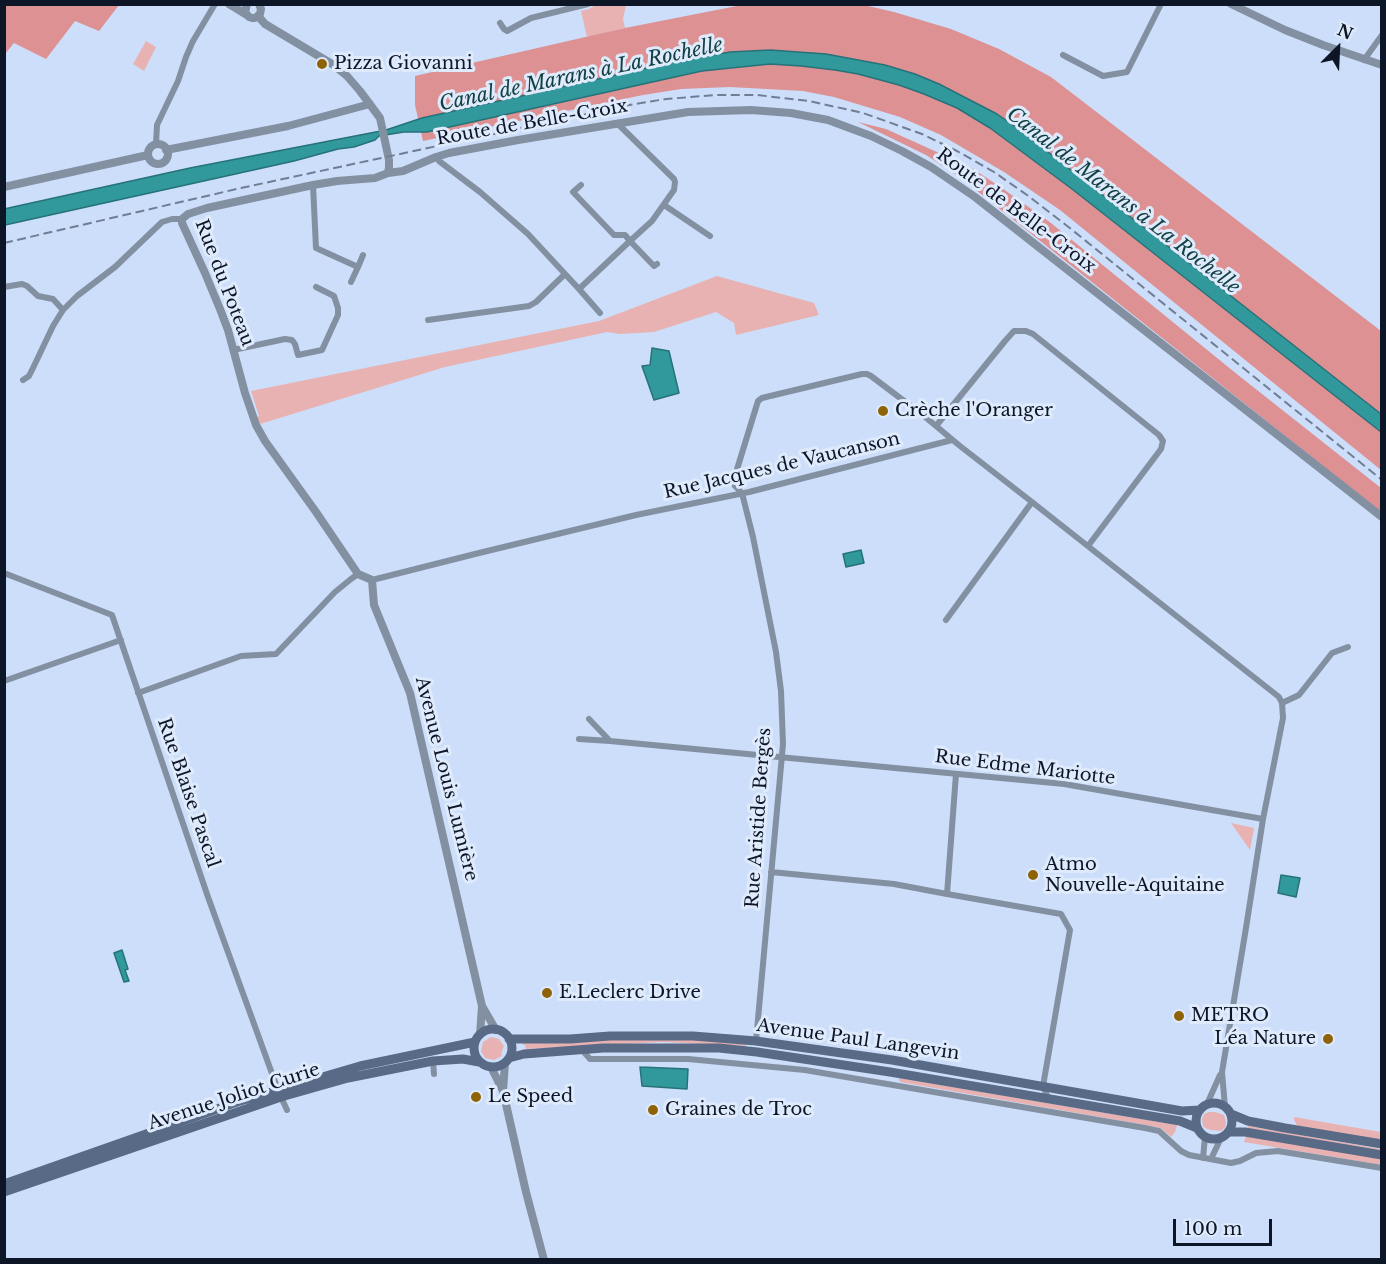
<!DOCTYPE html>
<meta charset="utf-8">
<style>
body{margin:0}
#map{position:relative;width:1386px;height:1264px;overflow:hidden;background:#ccdef9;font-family:"Libre Baskerville",serif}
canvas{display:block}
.frame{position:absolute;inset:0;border:6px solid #0c1626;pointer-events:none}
.north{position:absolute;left:1308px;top:18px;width:60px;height:60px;-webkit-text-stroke:4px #dfebfd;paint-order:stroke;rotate:24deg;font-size:16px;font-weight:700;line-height:24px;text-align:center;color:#0c1626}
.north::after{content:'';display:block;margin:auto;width:21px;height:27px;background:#0c1626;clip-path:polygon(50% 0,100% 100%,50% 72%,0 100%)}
.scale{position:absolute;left:1173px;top:1219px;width:99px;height:27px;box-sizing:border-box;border:3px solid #0c1626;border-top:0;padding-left:8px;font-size:18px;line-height:21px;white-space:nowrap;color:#0c1626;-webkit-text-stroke:4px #dfebfd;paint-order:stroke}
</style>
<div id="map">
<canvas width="1386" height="1264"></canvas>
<div class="frame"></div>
<div class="north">N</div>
<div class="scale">100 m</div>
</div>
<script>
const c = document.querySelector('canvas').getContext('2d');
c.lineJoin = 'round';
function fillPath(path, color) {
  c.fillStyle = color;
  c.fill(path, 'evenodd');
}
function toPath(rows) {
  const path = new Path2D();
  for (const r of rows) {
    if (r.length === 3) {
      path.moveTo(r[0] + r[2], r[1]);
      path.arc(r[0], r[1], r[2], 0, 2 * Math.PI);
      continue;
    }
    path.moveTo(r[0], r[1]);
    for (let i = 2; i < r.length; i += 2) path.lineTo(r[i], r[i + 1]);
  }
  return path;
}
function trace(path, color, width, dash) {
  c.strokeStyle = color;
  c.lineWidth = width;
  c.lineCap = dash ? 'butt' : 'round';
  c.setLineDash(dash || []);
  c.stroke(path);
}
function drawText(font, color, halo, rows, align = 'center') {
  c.font = font + ' "Libre Baskerville",serif';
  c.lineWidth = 6;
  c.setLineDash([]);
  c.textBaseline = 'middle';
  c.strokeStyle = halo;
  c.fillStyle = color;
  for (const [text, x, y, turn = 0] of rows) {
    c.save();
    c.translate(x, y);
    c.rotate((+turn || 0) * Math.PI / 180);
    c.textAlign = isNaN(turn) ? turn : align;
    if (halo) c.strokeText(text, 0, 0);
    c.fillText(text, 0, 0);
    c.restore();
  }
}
fillPath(toPath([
 [596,5,626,5,623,19,625,28,587,37,581,11,589,9],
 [146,41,156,47,144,71,133,64],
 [717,276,814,303,819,315,736,335,734,323,716,312,654,332,620,334,607,332,445,367,260,424,256,417,259,416,251,391,599,321],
 [1231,823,1254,828,1250,850],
 [491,1037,499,1039,504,1046,501,1054,502,1056,494,1060,485,1058,481,1051,483,1042],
 [607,1038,697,1038,746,1044,746,1046,663,1042,526,1049,525,1045,523,1045,523,1043],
 [899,1078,1177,1125,1175,1132,1171,1137,1162,1129,1157,1127,900,1082,899,1080],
 [1209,1112,1215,1112,1224,1115,1226,1123,1225,1127,1221,1131,1211,1130,1205,1128,1203,1126,1202,1119,1204,1114],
 [1294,1117,1381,1132,1381,1141,1298,1127,1294,1120],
 [1248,1126,1381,1149,1381,1152,1248,1128],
 [1246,1136,1381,1158,1381,1165,1244,1142]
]), '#e9b2b2');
fillPath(toPath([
 [5,4,119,4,119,5,99,31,75,21,46,59,14,43,5,54],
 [842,4,868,6,894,12,951,29,999,49,1051,77,1381,331,1381,470,1060,210,1004,172,941,135,900,117,834,97,803,91,730,87,681,89,643,95,423,141,415,105,415,76,625,28,742,5],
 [858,122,886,129,970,167,999,186,1051,223,1238,375,1381,488,1381,512,961,178,926,155]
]), '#dd9193');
const water = toPath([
 [770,50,826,54,885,65,915,74,939,84,997,114,1020,130,1381,414,1381,432,1072,189,990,128,957,108,924,94,899,85,858,74,835,70,801,66,770,64,702,71,427,132,404,132,379,136,375,140,354,147,338,149,294,161,5,225,4,209,190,168,386,130,422,118,679,61,730,52,770,50],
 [652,348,669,351,679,393,654,400,642,366,650,365,652,348],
 [861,550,864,563,846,567,843,554,861,550],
 [1281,875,1300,878,1296,897,1278,893,1281,875],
 [122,950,128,969,125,970,129,981,124,982,114,953,122,950],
 [640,1067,688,1069,687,1089,642,1086,640,1067]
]);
fillPath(water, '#31999c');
trace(water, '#267279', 1.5);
trace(toPath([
 [500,23,504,29,507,31,531,18,588,4],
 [1063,55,1103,76,1127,72,1161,4],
 [1364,60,1382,35],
 [156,144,157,125,178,81,186,57,193,41,215,4],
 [436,157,439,161,480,192,528,234,579,289,630,241,654,266,657,264],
 [313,185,316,248,358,267,351,282],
 [581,185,573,192,614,235,625,235,630,241,652,221,674,190,675,182,674,179,618,124],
 [664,205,710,236],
 [358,267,363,255],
 [4,287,22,284,27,286,38,296,53,299,63,310],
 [579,289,600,313],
 [428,320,529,306,536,302,565,274],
 [233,350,285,339,292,340,295,344,298,355,322,350,338,315,338,308,334,296,316,287],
 [23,380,29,376,33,368,53,326,63,310,77,296,115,267,162,222,172,219,182,219],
 [936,426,1005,341,1014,331,1026,331,1033,334,1048,346,1159,435,1163,441,1161,449,1088,546],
 [742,493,735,486,734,479,758,401,762,398,766,397,862,374,867,374,871,376,924,416,960,446,1032,502,1279,697,1282,703,1283,718,1263,819,1246,928,1222,1072,1225,1107],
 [742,493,753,537,776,652,781,691,783,744,756,1041],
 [4,573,112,615,208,897,278,1090],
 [372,580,479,553,636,515,749,492,952,440],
 [946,620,1032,502],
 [4,681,121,640],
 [138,693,241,656,276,654,335,592,351,579,358,574],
 [1282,703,1299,695,1332,653,1348,647],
 [589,719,610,741,1064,784,1263,819],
 [579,739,610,741],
 [956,774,947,894,1061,914,1070,930,1043,1086,1048,1098],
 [771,872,894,884,947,894],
 [582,1050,590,1059,688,1059,805,1070,1145,1128,1159,1131,1181,1151,1189,1155,1231,1163,1240,1161,1256,1153,1278,1151,1382,1168],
 [433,1061,434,1074],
 [281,1097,287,1110],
 [1207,1104,1220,1075],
 [1203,1158,1205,1137],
 [1211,1159,1221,1138]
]), '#8390a2', 6);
trace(toPath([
 [229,4,247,15],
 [247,4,245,12,249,17,252,18,255,18,260,14,261,9,259,4],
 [1231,4,1285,30,1323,45,1382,65],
 [258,16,265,24,332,64,347,76,360,91,380,118,389,160,389,167,388,173],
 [158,154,10],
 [166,150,288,126,370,104],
 [4,187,148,155],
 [496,1030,482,1006,410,693,374,605,372,580,358,574,316,512,265,441,256,425,245,393,228,330,220,309,205,273,182,223,182,219,188,214,207,208,313,185,337,181,375,178,388,173,403,171,436,157,449,153,518,140,688,112,751,110,791,113,828,120,871,136,902,151,931,167,975,197,1382,517],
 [480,1035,482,1006],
 [491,1067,503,1091,526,1192,544,1260],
 [503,1091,505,1063]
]), '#8390a2', 8);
trace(toPath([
 [493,1048,19],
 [509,1039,570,1039,610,1036,693,1036,756,1041,892,1060,1182,1111,1200,1110],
 [509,1058,524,1054,603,1048,719,1048,757,1052,890,1072,1180,1121,1197,1128],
 [1214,1121,18],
 [1231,1114,1248,1121,1285,1128,1382,1144],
 [1229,1132,1245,1132,1382,1155],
 [4,1184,237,1102,360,1066,475,1042],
 [4,1192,281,1097,348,1078,433,1061,463,1059,479,1062]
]), '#586a85', 9);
trace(toPath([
 [4,243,241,188,629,105,666,99,716,95,757,95,809,101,863,113,922,134,957,151,994,172,1027,195,1071,229,1382,480]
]), '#707e94', 2, [9, 4.5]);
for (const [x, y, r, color] of [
 [322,64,6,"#8e6308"],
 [883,411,6,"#8e6308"],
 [1033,875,6,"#8e6308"],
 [547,993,6,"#8e6308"],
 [1179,1016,6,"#8e6308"],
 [1328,1039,6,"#8e6308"],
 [476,1097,6,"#8e6308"],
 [653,1110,6,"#8e6308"]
]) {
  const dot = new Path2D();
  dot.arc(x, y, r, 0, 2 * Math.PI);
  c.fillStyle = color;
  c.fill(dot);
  trace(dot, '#dfebfd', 2);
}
drawText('18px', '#0c1626', '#dfebfd', [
 ["Pizza Giovanni",334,64],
 ["Crèche l'Oranger",895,411],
 ["Atmo",1045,865],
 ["Nouvelle-Aquitaine",1045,886],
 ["E.Leclerc Drive",559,993],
 ["METRO",1191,1016],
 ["Léa Nature",1316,1039,"right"],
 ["Le Speed",488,1097],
 ["Graines de Troc",665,1110]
], 'left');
drawText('18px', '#0c1626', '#dfebfd', [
 ["Route de Belle-Croix",532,123,-10],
 ["Route de Belle-Croix",1016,211,37],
 ["Rue du Poteau",224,283,69],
 ["Rue Jacques de Vaucanson",782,466,-13],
 ["Rue Edme Mariotte",1025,768,7],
 ["Avenue Louis Lumière",446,779,76],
 ["Rue Blaise Pascal",188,793,71],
 ["Rue Aristide Bergès",759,818,-86],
 ["Avenue Paul Langevin",858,1040,8],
 ["Avenue Joliot Curie",234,1097,-18]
]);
drawText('italic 20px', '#134142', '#dfebfd', [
 ["Canal de Marans à La Rochelle",581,75,-12],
 ["Canal de Marans à La Rochelle",1123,201,38]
]);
</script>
